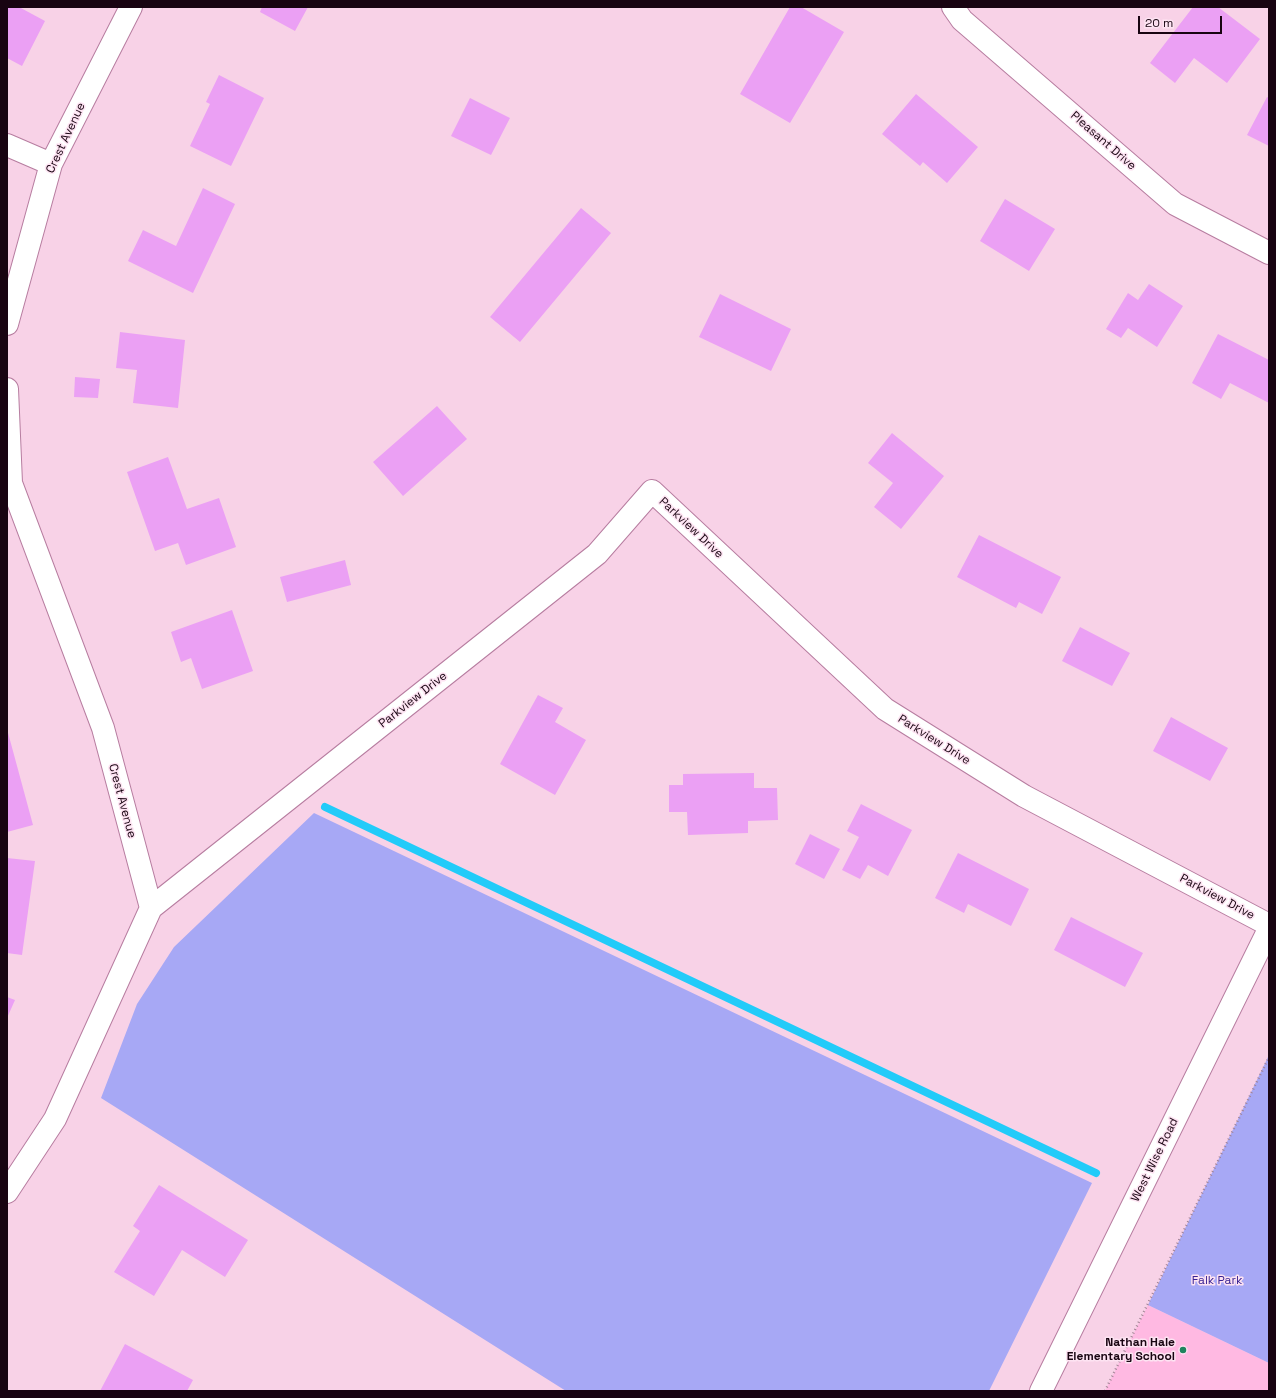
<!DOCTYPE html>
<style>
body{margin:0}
#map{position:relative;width:1276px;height:1398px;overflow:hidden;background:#f8d2e7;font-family:"Space Grotesk",sans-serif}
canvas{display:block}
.frame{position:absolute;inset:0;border:8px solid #180411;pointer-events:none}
.scale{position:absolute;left:1138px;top:16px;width:84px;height:18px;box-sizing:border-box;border:2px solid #180411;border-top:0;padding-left:5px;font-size:12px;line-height:14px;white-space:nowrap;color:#180411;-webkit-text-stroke:3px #fde3f2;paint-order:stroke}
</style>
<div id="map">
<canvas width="1276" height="1398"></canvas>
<div class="frame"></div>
<div class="scale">20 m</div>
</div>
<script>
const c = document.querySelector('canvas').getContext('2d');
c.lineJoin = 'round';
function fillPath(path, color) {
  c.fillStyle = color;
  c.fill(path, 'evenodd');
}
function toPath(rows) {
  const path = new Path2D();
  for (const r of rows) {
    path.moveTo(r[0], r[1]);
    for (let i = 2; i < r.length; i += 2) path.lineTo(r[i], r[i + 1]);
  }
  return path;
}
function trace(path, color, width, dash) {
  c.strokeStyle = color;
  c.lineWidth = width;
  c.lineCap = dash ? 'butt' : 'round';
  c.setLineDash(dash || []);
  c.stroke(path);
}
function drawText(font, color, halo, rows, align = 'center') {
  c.font = font + ' "Space Grotesk",sans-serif';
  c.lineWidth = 3;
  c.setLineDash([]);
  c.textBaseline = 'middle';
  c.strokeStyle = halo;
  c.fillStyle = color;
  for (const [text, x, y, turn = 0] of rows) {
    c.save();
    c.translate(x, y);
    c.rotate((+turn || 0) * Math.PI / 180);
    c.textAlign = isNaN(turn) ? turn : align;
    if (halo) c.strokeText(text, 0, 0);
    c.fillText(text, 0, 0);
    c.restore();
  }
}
fillPath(toPath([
 [1148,1305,1269,1363,1269,1391,1105,1391]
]), '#ffb9e2');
fillPath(toPath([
 [314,813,1092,1183,989,1391,566,1391,101,1098,137,1004,174,947],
 [1269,1055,1269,1363,1148,1305]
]), '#a7a8f5');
trace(toPath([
 [325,807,1096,1173]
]), '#22cbf9', 8);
fillPath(toPath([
 [7,7,19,7,45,21,22,66,7,58],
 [262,7,308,7,295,31,260,12],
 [790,7,801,7,844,32,790,123,740,94],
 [1193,7,1218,7,1260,39,1227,83,1194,58,1175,83,1150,63],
 [219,75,264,98,231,166,190,146,210,104,206,102],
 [916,94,978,147,947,183,923,162,920,166,882,134],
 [1267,97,1269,98,1269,146,1247,135],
 [470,98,510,118,491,155,451,136],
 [203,188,235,204,193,293,128,261,143,230,176,246],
 [1005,199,1055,229,1029,271,980,241],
 [581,208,611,233,520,342,490,317],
 [1149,284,1183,306,1157,347,1128,328,1121,338,1106,329,1128,293,1138,300],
 [720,294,791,329,771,371,699,337],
 [120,332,185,340,178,408,133,403,137,370,116,368],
 [1218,334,1269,360,1269,403,1230,383,1221,399,1192,383],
 [75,377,100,379,98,398,74,397],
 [437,406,467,439,403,496,373,462],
 [892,433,944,476,901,529,874,507,893,483,868,463],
 [168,457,187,509,219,498,236,547,186,565,178,543,155,551,127,472],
 [979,535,1061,577,1042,614,1019,602,1016,608,957,577],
 [345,560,351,585,287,602,280,577],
 [232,610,253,671,202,689,191,658,181,662,171,632],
 [1080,627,1130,653,1112,686,1062,661],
 [538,695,563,708,555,722,586,740,555,795,500,764],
 [1171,717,1228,748,1210,781,1153,751],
 [7,729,33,825,7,832],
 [754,773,754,788,777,788,778,820,748,821,748,833,688,835,687,812,669,812,669,785,683,785,683,774],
 [861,804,912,830,888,876,868,865,860,879,842,870,859,837,847,831],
 [810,834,840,849,824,879,795,864],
 [958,853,1029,889,1011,926,968,904,964,913,935,898],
 [7,858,35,861,22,955,7,953],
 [1071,917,1143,953,1125,987,1054,950],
 [7,997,15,1000,7,1018],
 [159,1185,248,1240,225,1277,182,1250,154,1296,114,1272,140,1231,133,1226],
 [125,1344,193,1380,187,1391,100,1391]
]), '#eba0f4');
const minor = toPath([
 [953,7,962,20,1175,204,1269,253],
 [7,145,51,164],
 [7,324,51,164,131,7],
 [7,389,11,483,103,728,151,908,55,1119,7,1192],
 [151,908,597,554,652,491,885,709,1024,796,1269,925]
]);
const tertiary = toPath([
 [1041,1391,1269,929]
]);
trace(minor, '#b77da0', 24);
trace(tertiary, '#b77da0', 24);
trace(toPath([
 [1105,1391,1269,1057]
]), '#a28395', 2.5, [1, 3]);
trace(minor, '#fff', 22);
trace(tertiary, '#fff', 22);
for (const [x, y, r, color] of [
 [1183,1350,4,"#1f845e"]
]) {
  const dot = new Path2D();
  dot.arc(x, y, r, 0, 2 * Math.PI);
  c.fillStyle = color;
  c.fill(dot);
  trace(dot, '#fde3f2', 1.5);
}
drawText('12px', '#180411', '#fde3f2', [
 ["Crest Avenue",66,138,-65],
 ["Pleasant Drive",1103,141,41],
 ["Parkview Drive",691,528,43],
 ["Parkview Drive",413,700,-38],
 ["Parkview Drive",934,740,32],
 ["Crest Avenue",122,801,75],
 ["Parkview Drive",1217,897,28],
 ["West Wise Road",1155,1160,-64]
]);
drawText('12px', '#392393', '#fde3f2', [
 ["Falk Park",1217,1281]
]);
drawText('bold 12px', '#180411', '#fde3f2', [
 ["Nathan Hale",1175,1343],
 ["Elementary School",1175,1357]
], 'right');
</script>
